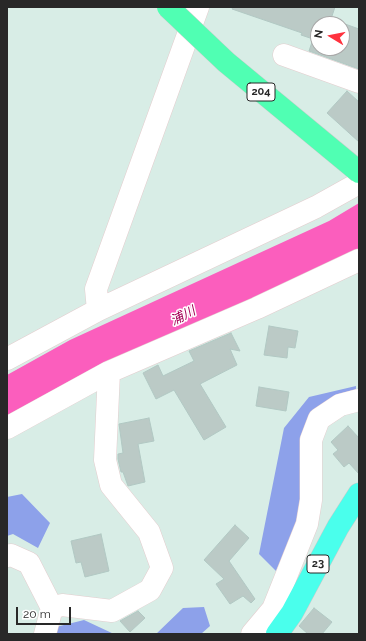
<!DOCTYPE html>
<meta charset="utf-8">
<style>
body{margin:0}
#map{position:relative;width:366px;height:641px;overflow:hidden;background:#d8ede6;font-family:Raleway,sans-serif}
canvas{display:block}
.frame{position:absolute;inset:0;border:8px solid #282828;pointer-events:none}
.north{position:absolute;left:310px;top:16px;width:40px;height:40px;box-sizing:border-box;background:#fff;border:1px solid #a9a9a9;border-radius:50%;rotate:280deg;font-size:11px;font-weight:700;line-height:16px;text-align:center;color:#282828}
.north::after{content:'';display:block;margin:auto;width:14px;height:18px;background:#ff323e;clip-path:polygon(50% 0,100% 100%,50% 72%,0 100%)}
.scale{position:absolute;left:16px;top:607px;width:55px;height:18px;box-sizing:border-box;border:2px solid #282828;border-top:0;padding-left:5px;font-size:12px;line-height:14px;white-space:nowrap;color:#282828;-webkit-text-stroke:3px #fff;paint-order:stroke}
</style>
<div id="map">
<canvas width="366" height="641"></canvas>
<div class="frame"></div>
<div class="north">N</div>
<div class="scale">20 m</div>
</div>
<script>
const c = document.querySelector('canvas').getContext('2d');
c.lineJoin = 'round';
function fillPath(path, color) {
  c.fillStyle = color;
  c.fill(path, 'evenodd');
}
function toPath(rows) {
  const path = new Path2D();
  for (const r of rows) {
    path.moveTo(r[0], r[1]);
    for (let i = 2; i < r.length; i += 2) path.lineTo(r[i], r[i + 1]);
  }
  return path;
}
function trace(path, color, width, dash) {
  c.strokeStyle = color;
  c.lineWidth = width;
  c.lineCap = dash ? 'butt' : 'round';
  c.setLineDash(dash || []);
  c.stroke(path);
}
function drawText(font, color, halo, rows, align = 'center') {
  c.font = font + ' Raleway,"Noto Sans JP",sans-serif';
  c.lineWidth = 3;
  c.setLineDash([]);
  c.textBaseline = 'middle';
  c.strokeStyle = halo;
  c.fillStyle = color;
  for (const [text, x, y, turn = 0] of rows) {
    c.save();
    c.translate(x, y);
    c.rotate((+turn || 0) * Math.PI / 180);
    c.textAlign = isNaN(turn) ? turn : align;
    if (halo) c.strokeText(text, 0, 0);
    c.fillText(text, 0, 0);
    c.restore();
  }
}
fillPath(toPath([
 [356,386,355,405,323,428,298,524,276,571,259,554,284,428,309,397],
 [22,494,50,523,38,548,13,534,7,536,7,497],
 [204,607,210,626,201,634,156,634,183,608],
 [84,620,114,634,52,634,56,627]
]), '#8da1ea');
fillPath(toPath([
 [359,203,359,250,7,417,7,375,70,340,329,221]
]), '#fb5ebd');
const building = toPath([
 [233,7,335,7,331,19,359,29,359,69,309,51,313,39,301,35,302,33,232,9,233,7],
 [318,24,342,24,342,48,318,48,318,24],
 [347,91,359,102,359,142,327,113,347,91],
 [269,326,298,331,295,348,288,347,287,358,264,355,269,326],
 [231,333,240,351,230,349,237,365,200,384,226,427,204,440,174,390,156,399,143,373,158,365,163,376,194,361,189,351,231,333],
 [259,387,289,392,286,411,256,406,259,387],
 [149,418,154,441,138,444,145,482,128,486,123,472,121,472,118,459,118,454,123,453,119,424,149,418],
 [348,426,359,438,359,474,349,463,344,467,333,454,338,450,331,442,348,426],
 [235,525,249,538,229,561,255,599,251,603,243,596,230,604,216,584,224,579,204,560,235,525],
 [101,534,109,571,85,577,81,562,76,563,71,541,101,534],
 [314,608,332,622,322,634,308,634,299,626,314,608],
 [138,611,145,618,130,632,120,621,138,611]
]);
fillPath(building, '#bbcac6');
trace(building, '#b1c8c3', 1);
const minor = toPath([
 [284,55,359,82],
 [98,310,96,289,198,7],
 [7,359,98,310,316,207,359,183],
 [7,428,109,372,257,308,359,260],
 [7,556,11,555,29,563,52,608],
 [45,634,52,608,62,605,112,611,150,590,162,568,149,532,111,485,105,460,109,372],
 [252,634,273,609,307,524,311,500,311,440,319,419,340,405,359,400]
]);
const major = toPath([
 [277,634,292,613,338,527,359,494]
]);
trace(minor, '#e3cdce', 23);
trace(major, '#cbcbcb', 23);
trace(minor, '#fff', 22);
trace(major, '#4affec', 22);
const highwayBridge = toPath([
 [168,7,226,62,359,172]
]);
trace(highwayBridge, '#cbcbcb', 23, []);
trace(highwayBridge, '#50ffb3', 22);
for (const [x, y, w] of [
 [261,92,28],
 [318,564,22]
]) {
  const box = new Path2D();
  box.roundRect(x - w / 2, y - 9, w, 18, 3);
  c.fillStyle = '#fff';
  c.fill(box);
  trace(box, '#282828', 1);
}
drawText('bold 11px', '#282828', null, [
 ["204",261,92],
 ["23",318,564]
]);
drawText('italic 13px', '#a40056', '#fff', [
 ["浦川",183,316,-27]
]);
</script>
